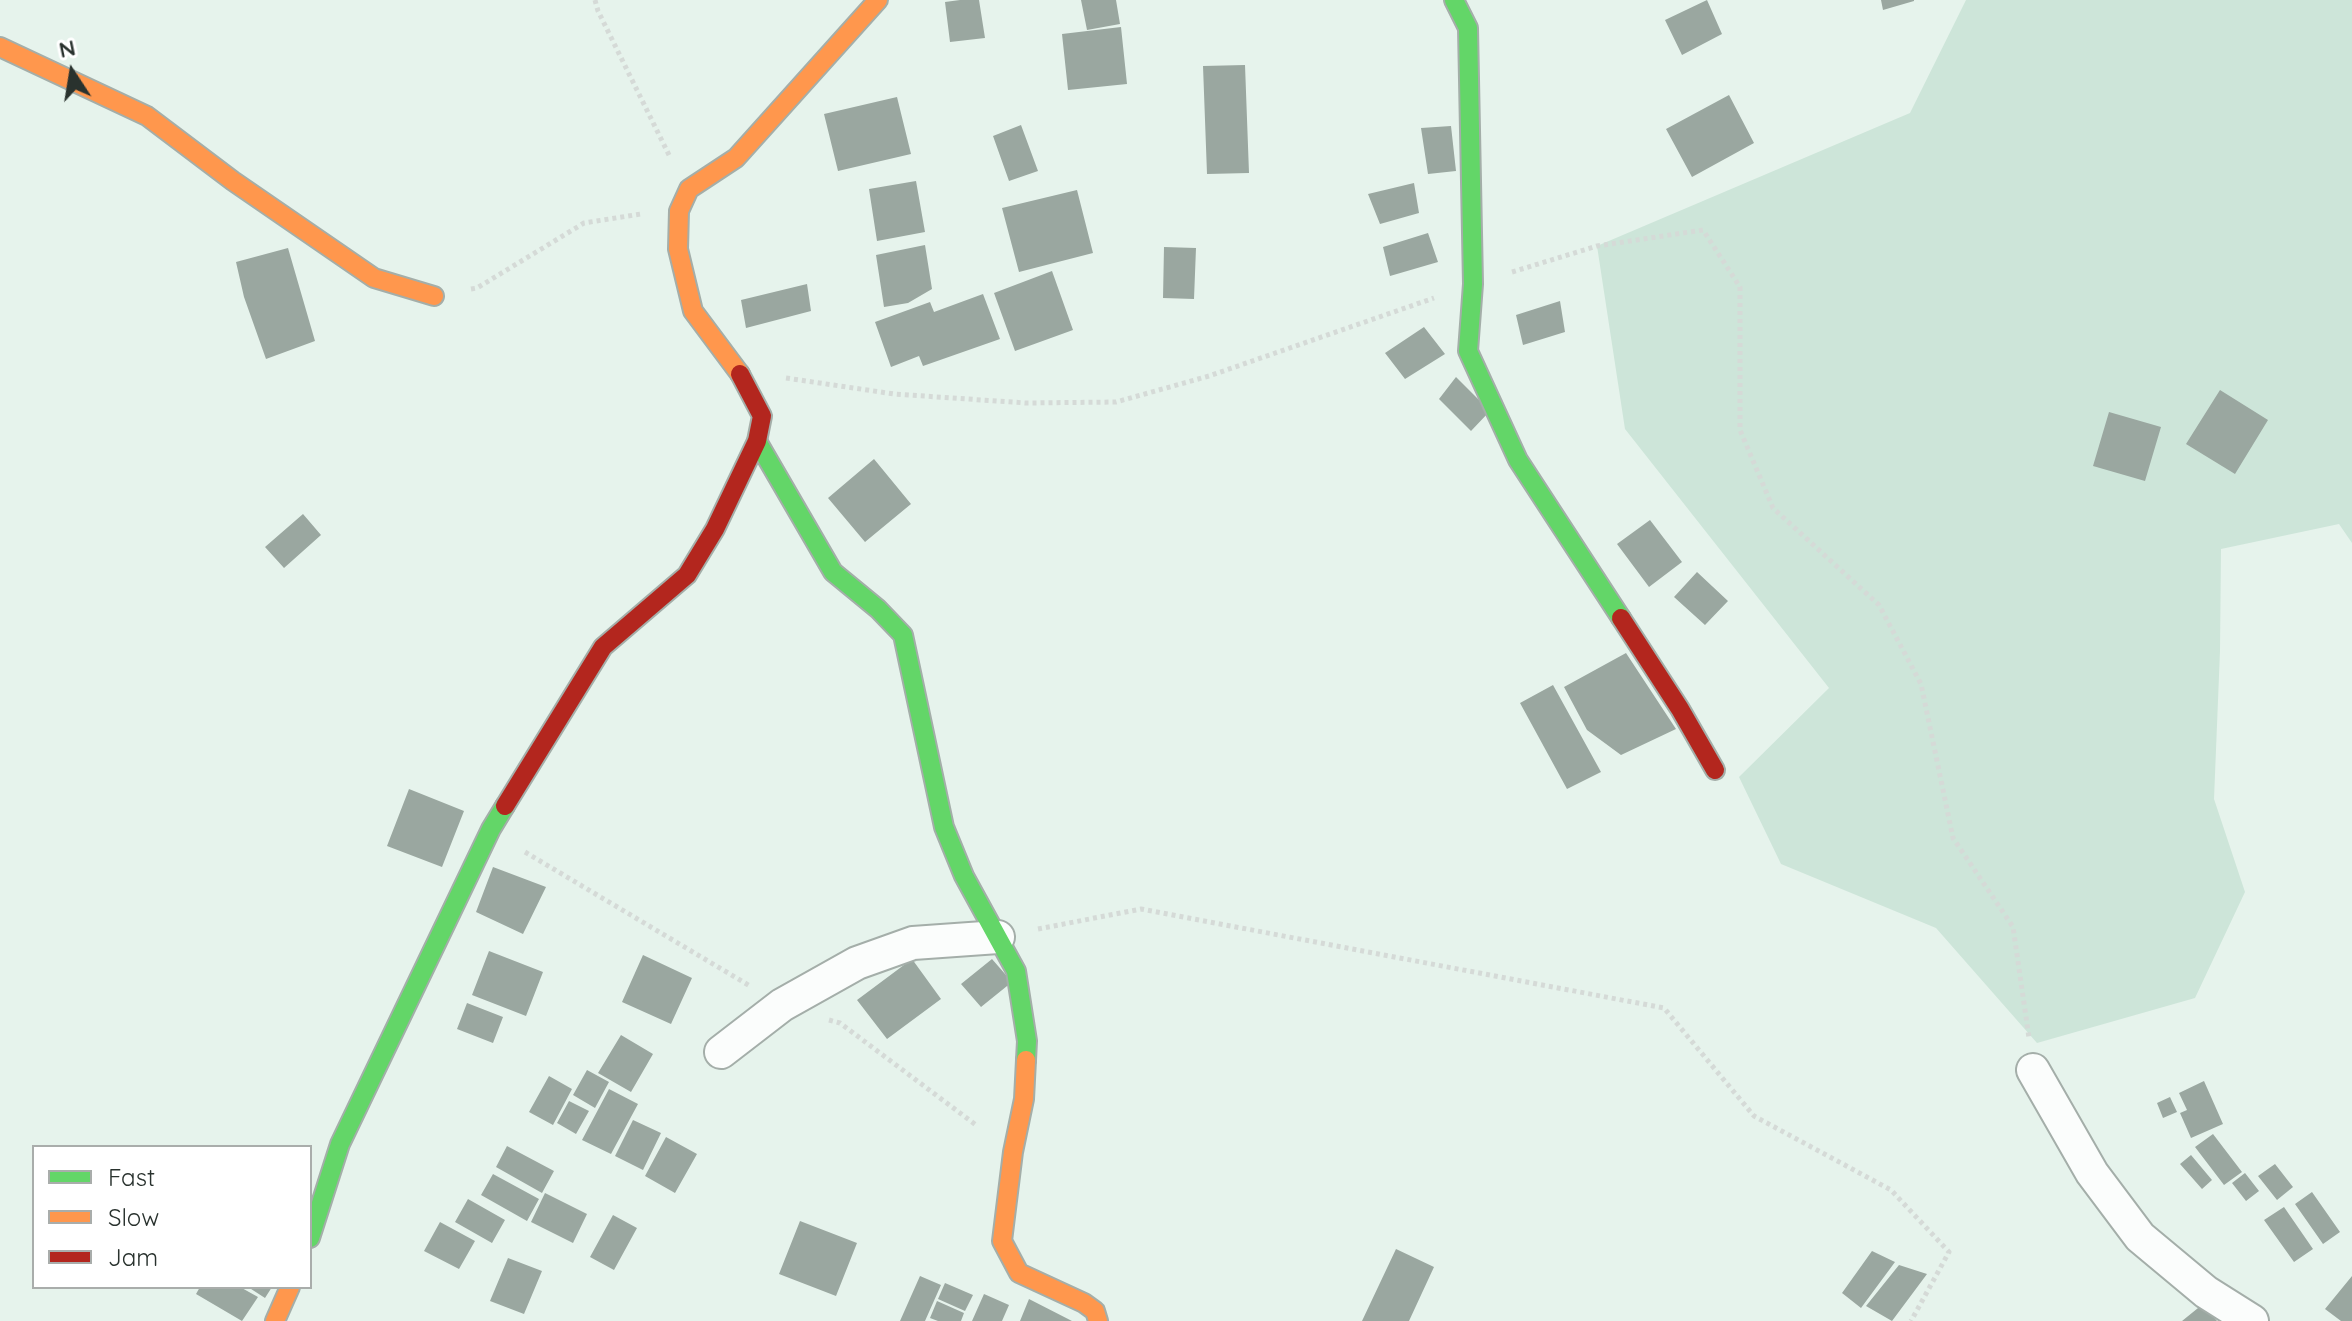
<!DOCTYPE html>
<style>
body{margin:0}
#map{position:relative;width:2352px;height:1321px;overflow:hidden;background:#e6f3ec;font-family:Quicksand,sans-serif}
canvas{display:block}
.legend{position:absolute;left:32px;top:1145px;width:280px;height:144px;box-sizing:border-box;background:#fff;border:2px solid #a9adab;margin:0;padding:10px 14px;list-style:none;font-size:24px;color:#29322e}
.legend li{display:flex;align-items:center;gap:16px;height:40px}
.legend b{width:40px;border:2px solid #a9adab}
.north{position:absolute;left:32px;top:32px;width:80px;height:80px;-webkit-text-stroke:6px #fff;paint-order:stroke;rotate:348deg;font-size:22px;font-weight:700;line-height:32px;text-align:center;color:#29322e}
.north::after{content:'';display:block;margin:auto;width:28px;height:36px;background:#29322e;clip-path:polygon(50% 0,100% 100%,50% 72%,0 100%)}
</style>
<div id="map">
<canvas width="2352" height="1321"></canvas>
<ul class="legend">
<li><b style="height:10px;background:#63d668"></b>Fast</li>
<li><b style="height:10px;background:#ff974d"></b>Slow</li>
<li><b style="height:10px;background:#b3261e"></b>Jam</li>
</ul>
<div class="north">N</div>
</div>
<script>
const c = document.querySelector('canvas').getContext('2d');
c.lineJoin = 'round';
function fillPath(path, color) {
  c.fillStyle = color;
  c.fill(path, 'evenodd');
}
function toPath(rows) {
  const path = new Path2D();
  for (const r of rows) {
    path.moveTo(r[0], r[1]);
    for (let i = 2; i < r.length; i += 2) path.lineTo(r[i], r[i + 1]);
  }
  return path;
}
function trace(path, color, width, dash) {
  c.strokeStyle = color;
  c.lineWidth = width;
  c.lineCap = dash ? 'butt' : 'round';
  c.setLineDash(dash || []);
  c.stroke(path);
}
fillPath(toPath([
 [1966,0,2352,0,2352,543,2339,524,2221,549,2220,651,2214,799,2245,892,2195,998,2037,1043,1936,928,1781,864,1739,777,1829,688,1625,429,1597,246,1910,113]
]), '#cde5d9');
fillPath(toPath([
 [960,0,979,0,985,38,950,42,945,2],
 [1081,0,1116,0,1120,24,1087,30],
 [1707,0,1722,34,1682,55,1665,20],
 [1881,0,1914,0,1914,1,1883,10],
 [1121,27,1127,84,1068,90,1062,34],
 [1245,65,1249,173,1207,174,1203,66],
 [1729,95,1754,143,1692,177,1666,129],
 [897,97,911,154,838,171,824,114],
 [1021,125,1038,171,1009,181,993,136],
 [1451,126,1456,171,1428,174,1421,128],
 [916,181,925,232,877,241,869,189],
 [1414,183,1419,213,1380,224,1368,194],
 [1077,190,1093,253,1019,272,1002,208],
 [1428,233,1438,262,1390,276,1383,247],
 [925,245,932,289,908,303,884,307,876,255],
 [1164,247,1196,248,1194,299,1163,298],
 [288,248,315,341,266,359,244,297,236,262],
 [1052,271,1073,330,1015,351,994,293],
 [807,284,811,311,746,328,741,300],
 [983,294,1000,339,923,366,919,356,891,367,875,322,930,302,934,312],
 [1560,301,1565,332,1523,345,1516,315],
 [1424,327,1445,354,1405,379,1385,353],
 [1456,377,1490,411,1471,431,1439,399],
 [2220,390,2268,420,2235,474,2186,444],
 [2109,412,2161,427,2145,481,2093,466],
 [874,459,911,504,865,542,828,498],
 [303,514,321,535,284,568,265,547],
 [1650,520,1682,562,1649,587,1617,544],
 [1697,572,1728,601,1705,625,1674,597],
 [1626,653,1676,729,1621,755,1587,730,1564,687],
 [1553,685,1601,772,1567,789,1520,703],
 [409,789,464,811,442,867,387,846],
 [493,867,546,887,523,934,476,912],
 [489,951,543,972,526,1016,472,995],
 [643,955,692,978,671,1024,622,1002],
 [912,959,941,999,887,1039,857,1000],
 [992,959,1012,982,981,1007,961,984],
 [467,1003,503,1017,493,1043,457,1029],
 [621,1035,653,1054,631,1092,598,1073],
 [587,1070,609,1082,595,1108,573,1095],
 [549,1076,572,1089,553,1125,529,1112],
 [2204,1081,2223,1124,2191,1138,2180,1113,2187,1110,2179,1093],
 [609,1089,638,1104,611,1154,582,1140],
 [2170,1097,2177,1112,2163,1118,2157,1103],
 [569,1101,589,1111,576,1134,557,1123],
 [633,1120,661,1133,643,1170,615,1156],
 [2213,1134,2242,1172,2224,1185,2195,1147],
 [666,1137,697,1154,675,1193,645,1176],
 [507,1146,554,1171,542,1193,496,1167],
 [2191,1155,2212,1180,2202,1189,2180,1164],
 [2275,1164,2293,1187,2277,1200,2258,1176],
 [2245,1173,2259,1191,2246,1201,2232,1183],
 [493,1174,539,1199,527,1221,481,1195],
 [2312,1192,2340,1232,2323,1244,2295,1204],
 [545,1193,587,1214,573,1243,531,1222],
 [468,1199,505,1220,492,1243,455,1222],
 [2284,1207,2313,1249,2294,1262,2264,1220],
 [613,1215,637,1228,614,1270,590,1257],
 [800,1221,857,1243,836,1296,779,1274],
 [440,1222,475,1241,459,1269,424,1251],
 [1396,1249,1434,1267,1409,1321,1362,1321],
 [1872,1251,1895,1262,1861,1308,1842,1293],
 [508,1258,542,1271,524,1314,490,1301],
 [1899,1265,1927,1274,1892,1321,1866,1306],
 [920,1276,941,1285,925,1321,900,1321],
 [2352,1276,2352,1321,2341,1321,2325,1309],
 [945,1283,973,1295,965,1311,938,1299],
 [200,1287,240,1287,258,1297,242,1321,196,1294],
 [248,1287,272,1287,265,1298],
 [984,1294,1009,1305,1002,1321,972,1321],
 [1029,1299,1072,1321,1020,1321],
 [937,1301,964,1313,961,1321,938,1321,930,1318],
 [2203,1304,2217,1321,2182,1321]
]), '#9aa7a0');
const street = toPath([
 [721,1052,782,1005,857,963,913,943,998,937],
 [2033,1070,2092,1173,2140,1237,2206,1292,2252,1321]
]);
const fast = toPath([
 [1454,0,1468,28,1473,284,1468,351,1518,460,1621,618],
 [757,441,833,572,878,609,903,635,944,827,964,876,1016,971,1027,1041,1026,1060],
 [310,1238,340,1144,491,829,505,806]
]);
const slow = toPath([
 [0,47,147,116,233,181,374,278,434,296],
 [740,374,693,311,678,249,679,211,689,189,736,158,878,0],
 [1026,1060,1024,1099,1013,1152,1002,1241,1019,1273,1084,1303,1095,1311,1098,1321],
 [275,1321,290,1287]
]);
const jam = toPath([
 [1621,618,1680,709,1715,770],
 [505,806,603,647,687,575,715,529,757,441,762,416,740,374]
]);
trace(street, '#a4aea9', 36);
trace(fast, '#a4aea9', 22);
trace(slow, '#a4aea9', 22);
trace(jam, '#a4aea9', 22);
trace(toPath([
 [595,0,598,11,670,157],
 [1512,272,1597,246,1703,230,1740,287,1740,430,1773,508,1879,605,1921,684,1953,838,2013,927,2029,1038],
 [471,289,477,288,584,223,641,214],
 [786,378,894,394,1026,403,1116,402,1209,376,1434,298],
 [525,852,750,986],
 [1038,929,1141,909,1664,1008,1754,1116,1891,1190,1949,1252,1911,1321],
 [829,1020,840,1023,976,1125]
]), '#d5dad7', 5, [4, 4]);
trace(street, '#fbfdfc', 32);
trace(fast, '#63d668', 18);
trace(slow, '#ff974d', 18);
trace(jam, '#b3261e', 18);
</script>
